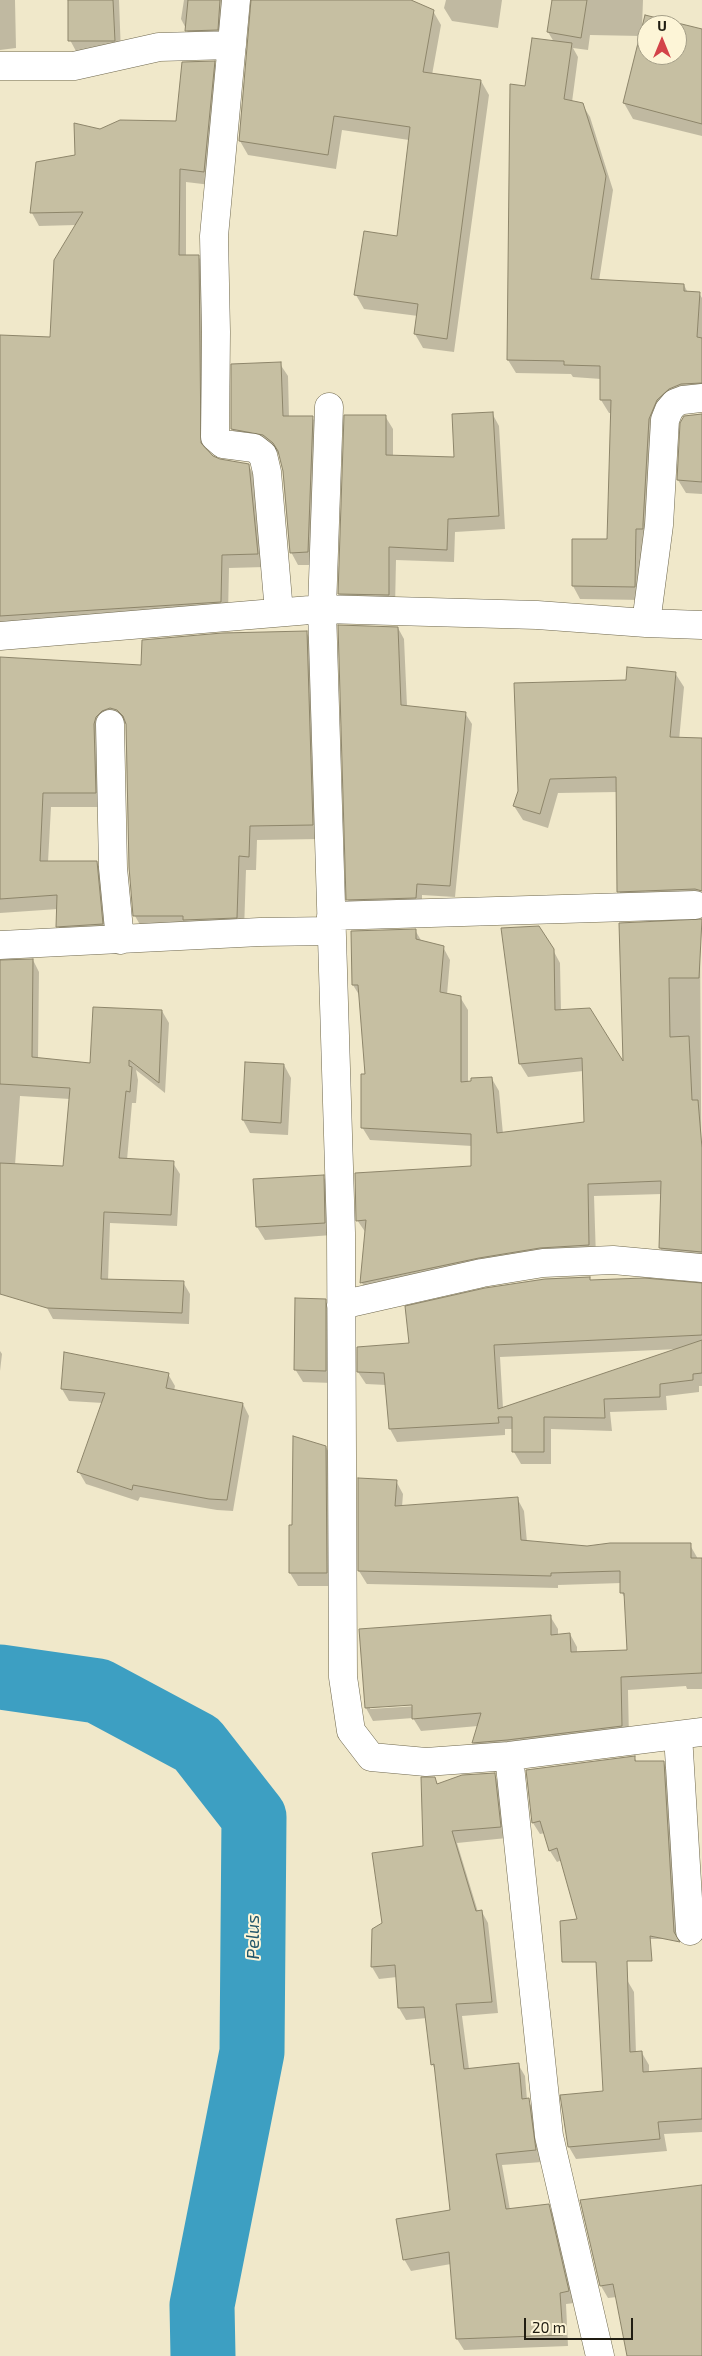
<!DOCTYPE html>
<style>
body{margin:0}
#map{position:relative;width:702px;height:2356px;overflow:hidden;background:#f0e8ca;font-family:"Exo 2",sans-serif}
canvas{display:block}
.north{position:absolute;left:637px;top:15px;width:50px;height:50px;box-sizing:border-box;background:#fdf5d7;border:1px solid #a59f88;border-radius:50%;rotate:0deg;font-size:14px;font-weight:700;line-height:20px;text-align:center;color:#201d12}
.north::after{content:'';display:block;margin:auto;width:18px;height:22px;background:#d34349;clip-path:polygon(50% 0,100% 100%,50% 72%,0 100%)}
.scale{position:absolute;left:524px;top:2318px;width:109px;height:22px;box-sizing:border-box;border:2px solid #201d12;border-top:0;padding-left:6px;font-size:15px;line-height:18px;white-space:nowrap;color:#201d12;-webkit-text-stroke:4px #fdf5d7;paint-order:stroke}
</style>
<div id="map">
<canvas width="702" height="2356"></canvas>
<div class="north">U</div>
<div class="scale">20 m</div>
</div>
<script>
const c = document.querySelector('canvas').getContext('2d');
c.lineJoin = 'round';
function fillPath(path, color) {
  c.fillStyle = color;
  c.fill(path, 'evenodd');
}
function toPath(rows) {
  const path = new Path2D();
  for (const r of rows) {
    path.moveTo(r[0], r[1]);
    for (let i = 2; i < r.length; i += 2) path.lineTo(r[i], r[i + 1]);
  }
  return path;
}
function trace(path, color, width, dash) {
  c.strokeStyle = color;
  c.lineWidth = width;
  c.lineCap = dash ? 'butt' : 'round';
  c.setLineDash(dash || []);
  c.stroke(path);
}
function drawText(font, color, halo, rows, align = 'center') {
  c.font = font + ' "Exo 2",sans-serif';
  c.lineWidth = 4;
  c.setLineDash([]);
  c.textBaseline = 'middle';
  c.strokeStyle = halo;
  c.fillStyle = color;
  for (const [text, x, y, turn = 0] of rows) {
    c.save();
    c.translate(x, y);
    c.rotate((+turn || 0) * Math.PI / 180);
    c.textAlign = isNaN(turn) ? turn : align;
    if (halo) c.strokeText(text, 0, 0);
    c.fillText(text, 0, 0);
    c.restore();
  }
}
fillPath(toPath([
 [0,0,15,0,16,48,0,50],
 [69,0,119,0,121,54,77,53,70,40],
 [184,0,237,0,225,43,194,44,181,19],
 [252,0,408,0,433,11,441,25,432,75,481,81,489,95,454,352,423,348,415,334,418,316,364,309,356,295,398,237,409,140,342,130,336,169,248,155,240,141],
 [446,0,502,0,498,28,452,21,444,8],
 [554,0,643,0,642,27,646,16,702,30,702,136,633,119,624,103,641,36,590,35,588,50,573,48,578,57,572,102,582,104,590,117,613,190,599,281,684,285,688,293,699,293,702,298,702,397,677,401,642,600,580,599,573,586,608,541,612,413,609,413,601,400,601,379,573,377,571,374,516,373,508,360,511,86,526,88,554,42,548,32],
 [647,25,677,25,677,55,647,55],
 [214,62,221,75,211,185,186,182,186,256,198,256,206,269,207,452,220,461,248,465,256,478,265,567,229,568,228,614,0,630,0,337,52,339,76,225,39,226,32,213,76,156,100,130,177,122],
 [280,364,288,376,289,417,312,417,320,430,315,565,298,565,291,552,284,470,280,455,272,448,240,442,232,429],
 [492,413,499,426,505,529,455,532,454,562,396,560,395,608,347,606,339,594,385,416,393,429,393,456,456,459],
 [702,414,702,494,686,493,678,480,687,416],
 [398,628,404,639,407,706,465,713,472,724,455,897,422,895,422,908,354,910,348,900],
 [306,632,314,646,320,839,257,840,256,870,246,870,244,931,143,930,135,916,126,724,119,722,103,807,51,807,48,862,97,863,105,877,110,938,66,940,58,926,58,909,0,913,0,658,142,667],
 [675,673,684,687,674,794,700,834,701,904,627,906,619,891,617,792,558,793,548,828,523,820,514,806,627,681],
 [621,924,700,935,702,1264,667,1261,660,1248,662,1194,594,1196,596,1258,369,1295,362,1283,366,1233,357,1220,472,1167,472,1146,370,1140,362,1127,366,1076,361,998,353,985,415,930,422,942,443,947,450,960,447,995,460,997,468,1010,468,1083,492,1079,499,1091,503,1134,585,1123,583,1071,528,1077,520,1064,503,930,553,950,560,963,561,1011,624,1065],
 [0,960,33,960,39,972,38,1059,91,1064,162,1011,169,1023,165,1093,136,1070,138,1080,136,1103,132,1103,127,1160,173,1163,180,1174,177,1226,110,1223,108,1281,183,1282,190,1294,189,1324,53,1319,47,1308,0,1290],
 [20,1096,70,1099,64,1167,15,1165],
 [284,1065,291,1078,288,1135,250,1133,243,1120],
 [323,1176,330,1189,332,1235,265,1240,257,1227],
 [589,1278,591,1282,702,1285,702,1386,699,1386,699,1392,666,1396,667,1410,610,1412,612,1431,551,1429,551,1464,521,1464,514,1452,514,1429,505,1429,505,1435,397,1442,390,1429,386,1385,366,1384,358,1372,410,1344],
 [679,1349,503,1408,500,1357],
 [325,1300,332,1313,333,1383,303,1382,295,1369],
 [0,1351,2,1354,0,1371],
 [168,1374,175,1386,174,1391,243,1404,249,1416,233,1511,217,1510,140,1497,138,1501,86,1484,79,1472,103,1403,69,1401,62,1389],
 [326,1447,333,1460,334,1586,298,1586,290,1573,294,1526],
 [396,1481,403,1494,402,1507,517,1498,524,1511,527,1542,587,1547,690,1545,698,1559,702,1559,702,1689,687,1689,686,1686,628,1690,629,1739,480,1755,473,1743,478,1726,421,1731,413,1718,373,1721,366,1708,360,1630,550,1616,558,1629,558,1635,570,1634,577,1647,577,1653,628,1651,626,1600,622,1593,622,1583,558,1585,558,1588,367,1584,359,1571],
 [418,1703,418,1706,370,1709,370,1707],
 [634,1757,637,1762,663,1762,670,1774,680,1939,588,1939,562,1860,557,1862,550,1851,545,1833,540,1834,533,1823],
 [494,1774,501,1786,507,1838,457,1843,478,1912,482,1912,488,1923,498,2013,462,2016,469,2069,518,2064,525,2076,527,2100,535,2111,542,2162,502,2165,510,2210,548,2205,555,2217,575,2303,566,2304,568,2346,464,2350,457,2339,451,2264,411,2271,404,2259,451,2211,436,2071,432,2064,427,2018,406,2020,399,2008,397,1977,379,1979,372,1967,384,1924,424,1847,435,1778,438,1785],
 [627,1980,634,1992,636,2053,642,2053,649,2065,649,2072,702,2069,702,2132,664,2134,667,2151,576,2159,569,2147,562,2096,604,2092],
 [702,2186,702,2356,628,2356,617,2297,608,2298,601,2286]
]), '#0003');
trace(toPath([
 [0,1677,98,1691,197,1744,254,1817,252,2052,202,2305,203,2356]
]), '#3d9fc2', 65);
const building = toPath([
 [68,0,113,0,115,41,68,41,68,0],
 [188,0,220,0,218,30,185,31,188,0],
 [251,0,411,0,434,10,423,72,481,80,447,339,414,334,418,304,354,295,364,231,397,236,410,127,334,116,328,155,239,141,251,0],
 [552,0,587,0,581,38,547,32,552,0],
 [645,15,702,29,702,124,623,103,645,15],
 [647,25,677,25,677,55,647,55,647,25],
 [532,38,572,43,564,99,583,103,606,176,591,279,684,284,684,291,700,292,697,337,702,338,702,383,681,384,669,389,657,400,649,419,643,524,643,529,636,529,635,587,572,586,572,539,607,539,611,400,600,400,600,366,564,365,564,361,507,360,510,84,525,86,532,38],
 [215,61,204,172,180,169,179,255,199,255,201,443,213,456,220,459,249,464,258,554,222,555,221,602,0,616,0,335,50,337,54,260,83,212,30,213,36,162,75,155,74,123,100,129,120,120,176,121,182,62,215,61],
 [281,362,283,416,313,416,308,552,290,553,283,471,278,451,273,443,263,435,231,429,231,364,281,362],
 [493,412,499,516,448,519,447,550,389,547,389,595,338,594,344,415,386,415,386,455,454,457,452,414,493,412],
 [702,414,702,482,677,480,680,423,684,416,702,414],
 [338,625,398,627,401,705,466,712,450,886,417,884,416,898,346,900,338,625],
 [307,631,313,825,250,826,249,857,239,856,237,918,183,920,183,916,133,916,129,867,126,724,123,716,117,710,110,708,102,711,96,717,94,724,96,793,43,793,40,861,97,861,103,924,56,927,57,895,0,899,0,657,141,665,142,640,222,633,307,631],
 [627,667,676,672,670,737,702,738,702,891,695,889,617,892,616,777,550,779,540,814,513,806,518,791,514,683,626,680,627,667],
 [702,919,699,978,669,978,670,1037,689,1036,692,1100,698,1100,702,1148,702,1252,659,1248,661,1181,588,1184,589,1245,540,1248,479,1258,360,1283,366,1220,356,1221,355,1173,471,1166,471,1134,361,1128,361,1074,365,1074,358,985,352,985,351,931,416,929,416,939,444,946,440,992,461,996,461,1082,471,1081,471,1078,492,1077,497,1133,584,1122,582,1058,519,1064,501,928,539,926,554,949,555,1010,590,1008,623,1061,619,923,702,919],
 [33,959,32,1057,90,1063,93,1007,162,1010,159,1083,129,1060,129,1066,132,1067,130,1092,126,1091,119,1158,174,1161,171,1215,104,1212,101,1279,184,1281,182,1313,47,1308,0,1294,0,1163,63,1166,70,1088,0,1084,0,960,33,959],
 [245,1062,284,1064,281,1123,242,1120,245,1062],
 [324,1175,325,1223,256,1227,253,1179,324,1175],
 [590,1277,590,1280,644,1278,702,1283,702,1335,494,1345,498,1409,702,1340,702,1373,693,1374,693,1380,660,1384,660,1397,604,1399,605,1418,544,1417,544,1452,512,1452,512,1417,498,1417,499,1423,389,1429,384,1373,357,1372,357,1347,409,1343,405,1306,485,1288,545,1279,590,1277],
 [295,1298,326,1299,326,1371,294,1370,295,1298],
 [64,1352,169,1373,166,1388,243,1403,227,1500,209,1499,133,1485,132,1490,77,1472,105,1393,61,1389,64,1352],
 [293,1436,326,1446,327,1573,289,1573,289,1525,292,1525,293,1436],
 [358,1478,397,1480,395,1506,518,1497,521,1540,587,1546,610,1543,691,1543,691,1558,702,1558,702,1673,621,1677,622,1726,507,1740,472,1743,481,1713,412,1719,412,1705,365,1708,359,1629,551,1615,551,1635,570,1633,571,1652,627,1650,624,1593,620,1593,620,1571,551,1573,551,1576,358,1571,358,1478],
 [635,1756,635,1761,664,1761,674,1932,680,1942,650,1936,652,1961,627,1961,630,2052,642,2051,643,2072,702,2068,702,2119,658,2122,660,2139,568,2147,560,2095,603,2091,596,1962,562,1962,560,1921,577,1919,557,1848,549,1851,540,1821,532,1823,526,1770,635,1756],
 [495,1773,501,1827,452,1831,476,1911,482,1910,492,2002,456,2004,464,2069,519,2063,522,2099,529,2098,536,2150,496,2154,506,2209,549,2204,569,2291,560,2293,563,2335,456,2339,449,2252,403,2260,396,2219,450,2210,434,2064,431,2065,424,2007,398,2008,395,1965,371,1967,372,1929,382,1923,372,1853,423,1846,421,1777,435,1777,437,1784,462,1775,495,1773],
 [702,2185,702,2356,627,2356,613,2284,600,2286,580,2200,702,2185]
]);
fillPath(building, '#c6bfa2');
trace(building, '#8d856a', 1);
const street = toPath([
 [236,0,214,236,216,332,215,437,223,444,254,448,263,455,267,472,279,612],
 [0,66,74,66,159,47,232,45],
 [329,407,322,609,341,1233,343,1677,351,1731,371,1757,426,1762,509,1756,702,1732],
 [646,623,659,525,665,420,669,410,675,403,683,400,702,398],
 [0,636,322,609,537,615,646,623,702,625],
 [110,724,113,868,120,940],
 [331,916,695,905],
 [0,945,260,932,331,931],
 [341,1305,482,1273,543,1263,613,1260,702,1268],
 [678,1735,690,1931],
 [509,1756,549,2136,600,2356]
]);
trace(street, '#6f684e', 29);
trace(street, '#fff', 28);
drawText('italic 18px', '#23586b', '#fdf5d7', [
 ["Pelus",253,1937,-90]
]);
</script>
